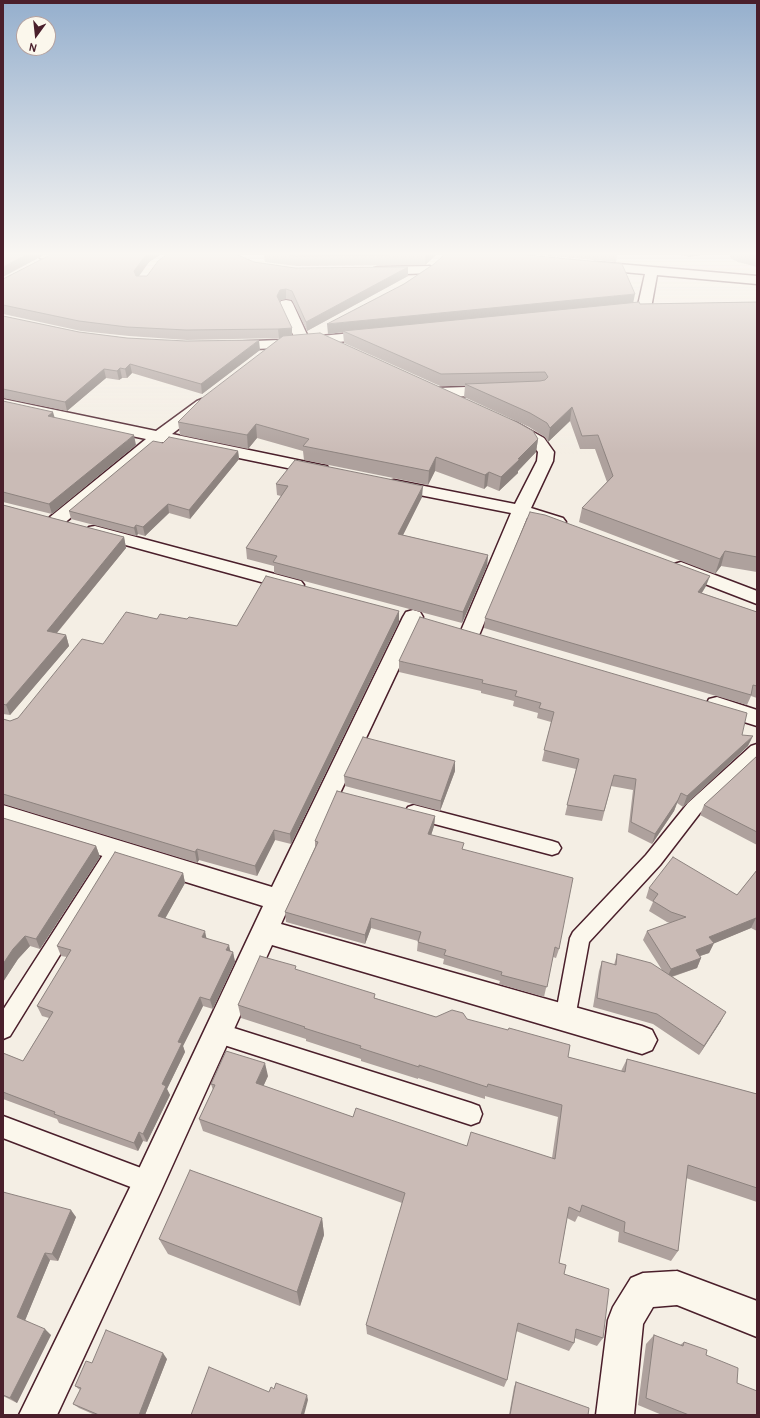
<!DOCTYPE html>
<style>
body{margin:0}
#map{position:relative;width:760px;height:1418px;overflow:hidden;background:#f4eee4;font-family:Pangolin,sans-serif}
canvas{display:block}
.frame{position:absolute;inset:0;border:4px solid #4a1f2b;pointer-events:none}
.north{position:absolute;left:16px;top:16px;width:40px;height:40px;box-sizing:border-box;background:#fbf7ec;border:1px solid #b4a19f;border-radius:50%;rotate:195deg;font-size:11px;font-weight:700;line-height:16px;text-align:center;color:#4a1f2b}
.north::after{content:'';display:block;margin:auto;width:14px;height:18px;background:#4a1f2b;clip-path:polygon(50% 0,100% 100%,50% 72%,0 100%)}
</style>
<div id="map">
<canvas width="760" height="1418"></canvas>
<div class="frame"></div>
<div class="north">N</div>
</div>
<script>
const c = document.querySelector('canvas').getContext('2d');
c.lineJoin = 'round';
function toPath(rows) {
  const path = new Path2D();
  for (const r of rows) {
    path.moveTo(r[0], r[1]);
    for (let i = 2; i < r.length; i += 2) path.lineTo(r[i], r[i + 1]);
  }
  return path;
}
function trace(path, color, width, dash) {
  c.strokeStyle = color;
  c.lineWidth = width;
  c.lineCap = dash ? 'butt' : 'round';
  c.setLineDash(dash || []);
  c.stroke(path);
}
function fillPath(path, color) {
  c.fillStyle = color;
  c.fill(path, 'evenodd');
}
const service = toPath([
 [757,744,757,760,700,813,660,865,589,942,575,1018,572,1025,565,1028,558,1025,555,1018,570,938,573,932,646,855,688,803,751,746,757,744],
 [414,805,552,841,558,843,561,848,558,853,552,855,408,817,405,812,408,807,414,805],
 [116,842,122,844,125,849,122,854,10,1036,3,1039,3,1010,110,844,116,842],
 [218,1023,471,1103,479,1106,482,1114,479,1122,471,1125,218,1043,211,1040,207,1033,211,1026,218,1023],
 [3,1116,157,1174,161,1182,157,1190,149,1194,3,1138,3,1116]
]);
const minor = toPath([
 [38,255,57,255,59,258,57,261,53,262,40,258,38,255],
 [429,266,433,267,435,270,433,273,378,275,374,274,372,271,374,268,378,267,429,266],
 [286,300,291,301,293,304,309,339,307,342,302,343,297,342,295,339,279,304,281,301,286,300],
 [495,386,500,388,503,391,500,394,437,398,432,396,429,393,432,390,437,388,495,386],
 [3,399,156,431,197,401,202,399,207,401,210,404,207,407,172,434,321,465,327,466,329,470,327,474,321,475,162,442,62,525,56,526,50,525,47,521,50,517,146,439,3,409,3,399],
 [511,421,517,423,544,438,554,452,553,461,531,508,563,518,566,522,563,526,557,527,527,518,480,633,477,638,470,640,463,638,460,633,511,513,394,490,388,489,385,485,388,481,394,480,515,504,537,461,538,452,532,444,505,429,503,426,505,423,511,421],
 [95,526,301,581,304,585,301,589,294,591,89,535,86,531,89,527,95,526],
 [681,562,757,591,757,604,674,572,672,568,674,564,681,562],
 [413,610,420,612,423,617,341,791,281,924,642,1026,652,1030,657,1040,652,1050,642,1054,272,945,160,1193,57,1415,19,1415,138,1171,263,906,3,825,3,805,272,887,403,617,406,612,413,610],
 [717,697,757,710,757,726,709,711,706,705,709,699,717,697],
 [677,1271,757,1301,757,1337,677,1305,653,1307,643,1324,634,1415,596,1415,608,1320,613,1307,631,1278,643,1273,677,1271]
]);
const tertiary = toPath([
 [595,262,757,276,757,284,657,275,651,308,649,311,620,315,615,314,613,311,615,308,638,305,645,274,591,269,589,266,591,263,595,262],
 [373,331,378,332,380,335,378,338,279,348,230,350,225,349,223,346,225,343,230,342,279,340,373,331]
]);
trace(service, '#4a1f2b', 3);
trace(minor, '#4a1f2b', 3);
trace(tertiary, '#4a1f2b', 3);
fillPath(service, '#fbf7ec');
fillPath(minor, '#fbf7ec');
fillPath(tertiary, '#fbf7ec');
fillPath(toPath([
 [50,255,160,255,149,262,139,276,147,276,254,262,295,268,408,267,408,276,307,331,292,300,286,299,281,300,280,301,292,335,538,439,536,452,518,471,518,473,499,491,487,486,484,489,435,471,428,485,304,460,303,451,257,438,248,449,180,435,178,422,280,338,187,340,129,336,81,331,3,314,3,279],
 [264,255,436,255,425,265,296,266,265,262],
 [541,255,617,255,616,262],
 [681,255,700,255,689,257],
 [729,255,757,255,757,267,738,262,732,259],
 [434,264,640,304,757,302,757,572,721,566,715,574,579,522,582,508,607,482,595,449,580,449,570,421,548,442,545,437,529,427,464,397,465,386,440,386,344,343,343,332,328,334],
 [3,316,79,332,127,338,260,350,202,394,132,373,127,378,122,378,119,380,106,378,67,411,3,398],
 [3,401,55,418,136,445,52,514,3,502],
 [163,443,238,451,239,459,190,519,169,513,145,536,138,534,136,536,71,519,69,511],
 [276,484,422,497,403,535,488,555,487,566,462,623,274,573,274,566,247,559,246,548,281,496,277,495],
 [3,505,124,537,126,548,57,633,66,635,69,646,10,715,3,714],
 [706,586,702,593,757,612,757,698,751,696,747,705,484,628,485,618],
 [399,611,399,622,291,844,275,840,257,876,199,860,197,863,3,804,3,719,10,721,18,718,103,644,157,619,187,619,237,626],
 [399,661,742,735,748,746,683,807,677,803,674,811,652,844,628,832,633,790,611,786,602,821,565,815,576,769,542,761,551,722,537,718,538,713,513,706,514,701,481,693,481,691,399,672],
 [757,756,757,845,700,815,704,805],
 [455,771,440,811,345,786,344,776],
 [435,816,434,826,431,835,463,849,559,949,556,958,553,957,544,997,499,984,500,981,443,964,444,959,417,951,418,941,371,928,365,944,286,922,285,912,315,847,315,841],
 [3,818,96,846,100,857,40,949,30,946,18,959,3,982],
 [757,870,757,931,751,928,714,943,709,953,700,956,701,958,697,968,672,977,721,1021,699,1055,653,1024,593,1007,599,971,602,961,614,965,617,954,662,970,643,940,647,931,670,923,667,922,649,911,653,902,646,898,649,888,737,895],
 [183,873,185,883,165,918,207,938,233,952,235,962,213,1009,203,1006,183,1046,185,1052,167,1089,170,1095,147,1142,143,1141,138,1151,59,1123,57,1119,3,1099,3,1053,23,1061,49,1018,42,1016,37,1006,67,957,61,956,57,946],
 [297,970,375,998,436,1017,467,1019,568,1057,621,1071,627,1059,757,1094,757,1202,686,1178,678,1251,671,1261,618,1242,619,1232,578,1216,575,1222,567,1218,559,1263,564,1274,603,1338,597,1346,575,1338,574,1343,569,1351,516,1331,507,1380,504,1387,367,1334,366,1325,402,1203,203,1131,199,1119,213,1090,211,1084,268,1076,263,1086,353,1117,467,1146,552,1158,558,1117,485,1096,485,1099,418,1078,418,1079,361,1061,361,1059,306,1041,306,1039,241,1018,238,1005],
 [3,1192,76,1217,58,1261,50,1260,25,1320,51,1335,17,1403,3,1396],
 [322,1218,324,1235,300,1306,168,1254,159,1239],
 [654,1335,680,1345,684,1342,706,1355,737,1383,757,1415,662,1415,638,1405,646,1344],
 [167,1359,145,1415,95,1415,79,1408,73,1404,80,1390,75,1386,92,1363],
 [516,1382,588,1415,509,1415,514,1387]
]), '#aea19d');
fillPath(toPath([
 [26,255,44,255,3,277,3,267],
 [146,255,160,255,149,262,136,280,134,271],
 [426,255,436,255,425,265],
 [690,255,700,255,689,257],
 [408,267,408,276,307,331,306,322],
 [286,289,286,299,281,300,278,305,277,296,280,290],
 [635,294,633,304,343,331,343,332,328,334,327,324],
 [292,328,292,337,279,338,278,329],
 [259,340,260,350,202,394,201,384],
 [130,364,132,373,127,378,125,369],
 [120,368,122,378,119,380,117,371],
 [104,369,106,378,67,411,65,402],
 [572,407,570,421,548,442,550,428],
 [53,412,56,422,48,416],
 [256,424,257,438,248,449,247,435],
 [134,435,136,445,52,514,49,504],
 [538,439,536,452,518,471,518,473,499,491,501,477],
 [238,451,239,459,190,519,189,510],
 [436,457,435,471,428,485,429,471],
 [489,472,487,486,484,489,485,475],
 [423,486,422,497,398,545,398,534],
 [168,504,169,513,145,536,143,527],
 [136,525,138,534,136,536,134,528],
 [124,537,126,548,50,641,47,631],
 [725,551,721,566,715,574,720,559],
 [488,555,487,566,462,623,463,612],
 [710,576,706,586,695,603,698,592],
 [399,611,399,622,291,844,290,834],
 [66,635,69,646,10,715,6,705],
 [753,736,748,746,683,807,687,796],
 [455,761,455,771,440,811,441,801],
 [681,793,674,811,652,844,655,834],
 [435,816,434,826,428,845,428,834],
 [274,830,275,840,257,876,255,866],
 [96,846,100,857,40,949,36,939],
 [197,849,199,860,197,863,195,852],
 [183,873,185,883,161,926,158,916],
 [371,918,371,928,365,944,365,935],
 [756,918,751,928,708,946,714,943,709,953,691,959,696,950,709,937],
 [205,931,207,941,202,937],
 [25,936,30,946,18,959,3,982,3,964,13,949],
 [229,945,231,954,226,950],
 [233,952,235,962,213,1009,210,1000],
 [701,958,697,968,667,978,671,969],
 [200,997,203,1006,183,1046,185,1052,167,1089,170,1095,147,1142,143,1134,178,1042],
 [726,1012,721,1021,699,1055,704,1046],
 [265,1063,268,1076,259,1096,256,1083],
 [139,1132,143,1141,138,1151,134,1143],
 [71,1210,76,1217,58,1261,52,1254],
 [322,1218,324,1235,300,1306,297,1292],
 [45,1253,50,1260,24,1323,17,1317],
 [45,1329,51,1335,17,1403,10,1398],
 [163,1353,167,1359,145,1415,139,1415],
 [307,1395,308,1400,304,1415,301,1415]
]), '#8d837f');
const building = toPath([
 [3,255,26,255,3,267,3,255],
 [50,255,146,255,134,271,136,276,147,276,158,261,166,255,238,255,254,262,295,268,408,267,306,322,292,291,286,289,280,290,277,296,292,328,278,329,186,330,127,327,79,321,3,305,3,279,50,255],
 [289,255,390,255,296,256,289,255],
 [444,255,527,255,622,264,635,294,327,324,404,284,434,264,444,255],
 [751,255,757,255,757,257,751,255],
 [639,302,640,304,757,302,757,557,725,551,720,559,582,508,613,476,598,435,582,436,572,407,550,428,547,423,530,413,465,384,540,381,545,380,548,377,545,372,441,374,343,331,639,302],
 [3,316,79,332,127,338,186,341,259,340,201,384,130,364,125,369,120,368,117,371,104,369,65,402,3,389,3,316],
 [320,333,517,422,533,431,538,439,518,459,520,459,501,477,489,472,485,475,436,457,429,471,303,446,309,439,256,424,247,435,178,422,202,398,283,336,320,333],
 [3,401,53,412,48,416,134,435,49,504,3,492,3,401],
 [169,437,238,451,189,510,168,504,143,527,136,525,134,528,69,511,153,441,163,443,169,437],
 [295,460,423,486,398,534,488,555,463,612,273,562,277,556,246,548,288,486,276,484,295,460],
 [3,505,124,537,47,631,66,635,6,705,3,704,3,505],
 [530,512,545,515,710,576,698,592,757,612,757,686,753,685,751,695,485,618,530,512],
 [266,576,399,611,290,834,274,830,255,866,197,849,195,852,3,794,3,719,10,721,18,718,82,639,103,644,126,612,157,619,160,614,187,619,189,617,237,626,266,576],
 [420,617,747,713,742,735,753,736,687,796,681,793,678,800,655,834,631,822,636,779,614,775,604,811,567,805,579,759,544,750,554,712,539,708,541,703,515,696,517,691,482,683,483,680,399,661,420,617],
 [363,737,455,761,441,801,344,776,363,737],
 [757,756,757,832,704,805,757,756],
 [337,791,435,816,428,834,464,843,462,849,573,878,559,949,555,947,547,987,501,975,502,972,444,955,446,950,418,942,421,932,371,918,365,935,285,912,318,842,315,841,337,791],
 [3,818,96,846,36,939,25,936,13,949,3,964,3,818],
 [115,852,183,873,158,916,205,931,202,937,229,945,226,950,233,952,210,1000,200,997,178,1042,182,1043,162,1084,166,1086,143,1134,139,1132,134,1143,54,1114,55,1112,3,1092,3,1053,23,1061,53,1012,37,1006,71,950,57,946,115,852],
 [673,857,737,895,757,870,757,919,756,918,709,937,714,943,696,950,701,958,671,969,647,931,686,917,671,912,653,901,658,894,649,888,673,857],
 [617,954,651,963,726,1012,704,1046,657,1014,597,998,602,961,616,965,617,954],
 [260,956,296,966,295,969,375,994,374,998,436,1017,452,1010,463,1013,467,1019,508,1030,509,1028,570,1045,568,1057,625,1072,627,1059,757,1094,757,1188,688,1165,678,1251,624,1232,625,1222,582,1205,580,1212,569,1207,559,1263,566,1265,564,1274,609,1289,603,1338,576,1329,574,1343,518,1323,507,1380,366,1325,405,1193,199,1119,215,1085,211,1084,226,1051,265,1063,256,1083,353,1117,356,1108,467,1146,471,1132,555,1159,562,1105,488,1084,487,1087,419,1065,419,1067,360,1048,361,1046,304,1028,305,1027,238,1005,260,956],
 [190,1170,322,1218,297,1292,159,1239,190,1170],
 [3,1192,71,1210,52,1254,45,1253,17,1317,45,1329,10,1398,3,1395,3,1192],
 [106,1330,163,1353,139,1415,99,1415,73,1404,81,1388,75,1386,86,1361,92,1363,106,1330],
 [654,1335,683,1346,684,1342,707,1350,706,1355,738,1368,737,1383,757,1391,757,1415,689,1415,646,1398,654,1335],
 [209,1367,269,1392,271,1387,274,1389,276,1383,307,1395,301,1415,191,1415,209,1367],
 [516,1382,589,1408,588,1415,510,1415,516,1382]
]);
fillPath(building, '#cabbb6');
trace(building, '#8d837f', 1);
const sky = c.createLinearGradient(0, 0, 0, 454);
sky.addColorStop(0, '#95afcd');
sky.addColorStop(0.56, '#faf7f3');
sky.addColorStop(1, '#faf7f300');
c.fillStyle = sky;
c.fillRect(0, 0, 760, 454);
</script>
